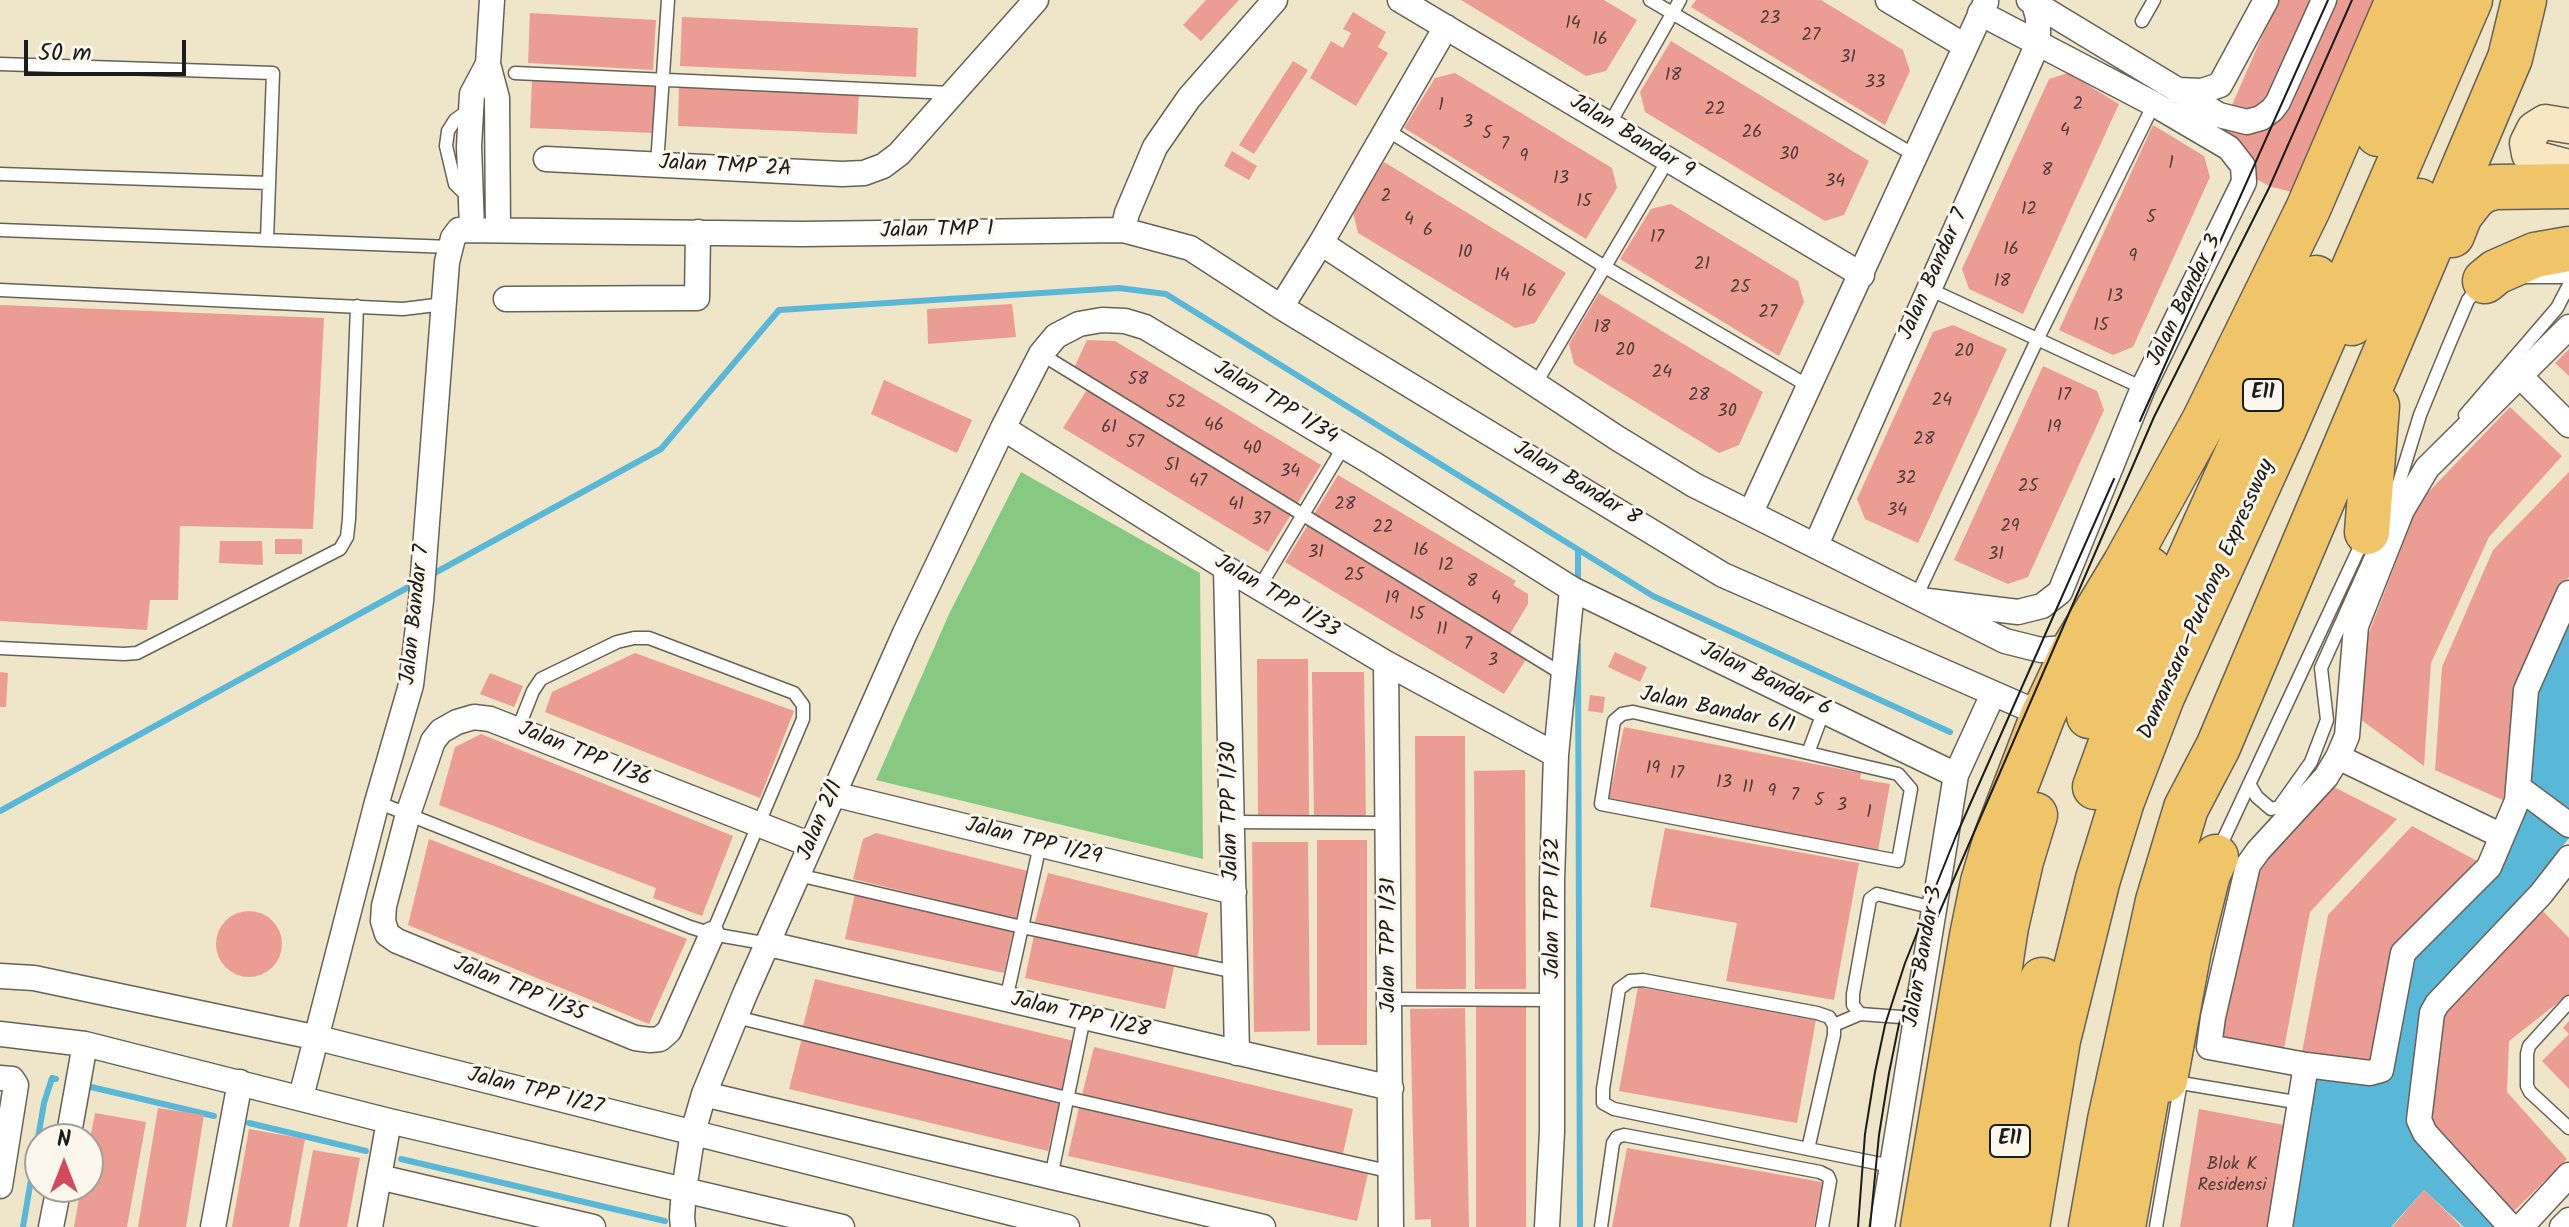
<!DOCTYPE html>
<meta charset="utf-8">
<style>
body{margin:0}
#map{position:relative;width:2569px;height:1227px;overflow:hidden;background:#efe5c8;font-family:Kalam,sans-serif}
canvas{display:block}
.north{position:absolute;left:24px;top:1123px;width:80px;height:80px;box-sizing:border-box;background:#fbf7ec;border:2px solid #a29f99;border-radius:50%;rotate:0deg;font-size:22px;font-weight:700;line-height:32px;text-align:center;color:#1c1c1c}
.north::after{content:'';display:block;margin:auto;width:28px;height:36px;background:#d1495b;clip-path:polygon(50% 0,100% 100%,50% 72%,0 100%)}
.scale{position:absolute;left:24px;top:40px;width:162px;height:36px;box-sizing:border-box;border:4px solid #1c1c1c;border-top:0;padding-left:10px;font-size:24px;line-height:28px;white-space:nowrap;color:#1c1c1c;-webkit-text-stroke:6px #fbf7ec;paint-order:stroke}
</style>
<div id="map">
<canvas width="2569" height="1227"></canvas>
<div class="north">N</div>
<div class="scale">50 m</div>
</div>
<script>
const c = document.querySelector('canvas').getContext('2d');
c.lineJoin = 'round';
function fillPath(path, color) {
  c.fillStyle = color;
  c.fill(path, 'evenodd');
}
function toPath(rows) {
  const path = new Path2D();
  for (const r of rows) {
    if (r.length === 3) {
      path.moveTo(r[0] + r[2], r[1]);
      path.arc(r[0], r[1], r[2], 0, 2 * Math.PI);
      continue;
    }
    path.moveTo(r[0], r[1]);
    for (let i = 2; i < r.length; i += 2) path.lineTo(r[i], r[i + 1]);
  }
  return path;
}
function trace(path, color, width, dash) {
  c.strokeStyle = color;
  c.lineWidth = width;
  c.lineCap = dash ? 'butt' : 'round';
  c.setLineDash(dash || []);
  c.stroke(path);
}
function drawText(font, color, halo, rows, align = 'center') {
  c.font = font + ' Kalam,sans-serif';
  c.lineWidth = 6;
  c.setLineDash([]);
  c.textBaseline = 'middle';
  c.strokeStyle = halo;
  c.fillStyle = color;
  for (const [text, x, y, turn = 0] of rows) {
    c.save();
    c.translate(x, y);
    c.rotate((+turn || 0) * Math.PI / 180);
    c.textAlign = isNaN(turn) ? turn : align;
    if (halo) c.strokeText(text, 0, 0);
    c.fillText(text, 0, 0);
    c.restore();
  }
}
fillPath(toPath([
 [1021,472,1200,573,1203,859,876,780,949,614]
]), '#87c982');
fillPath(toPath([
 [2569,610,2569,838,2521,899,2429,995,2423,1005,2410,1116,2411,1131,2415,1140,2497,1227,2464,1227,2424,1190,2391,1227,2291,1227,2314,1076,2411,957,2492,877,2534,695]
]), '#59b7d7');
trace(toPath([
 [1578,550,1578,586],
 [431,575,661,449,779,310,1119,288,1166,294,1653,596,1950,732],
 [1578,645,1580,1227],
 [0,811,414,584],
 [91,1087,214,1116],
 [249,1123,366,1151],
 [401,1159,665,1221],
 [23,1227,44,1103,52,1078,56,1079]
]), '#59b7d7', 6);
fillPath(toPath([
 [1206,0,1239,0,1201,41,1183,25],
 [1461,0,1604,0,1637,20,1606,71,1586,76],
 [1696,0,1821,0,1903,50,1910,71,1885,125,1691,7],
 [2278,0,2401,0,2296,193,2272,187,2243,173,2215,144],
 [1353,12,1386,32,1378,47,1388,53,1356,106,1310,78,1331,41,1343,48,1351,33,1343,29],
 [530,13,656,20,653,70,528,63],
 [682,17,918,28,916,77,680,66],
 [1671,41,1869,161,1844,215,1825,221,1645,112,1640,92],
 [1293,61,1308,70,1254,154,1239,145],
 [1455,73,1612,168,1617,188,1586,239,1404,128,1435,78],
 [2068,73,2119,104,2023,314,1969,289,1962,269,2049,79],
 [532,78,656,83,653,133,530,128],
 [679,82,859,90,857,134,678,126],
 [2153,125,2204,156,2210,177,2133,347,2113,355,2059,330],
 [1232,151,1257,166,1249,180,1224,166],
 [1384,162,1566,273,1535,323,1515,328,1358,233,1353,212],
 [1671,204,1798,281,1804,302,1779,356,1620,259,1651,209],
 [1599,293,1763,392,1739,445,1719,453,1574,364,1569,344],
 [1012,304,1016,337,928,344,927,309],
 [0,305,324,318,313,529,180,526,178,600,150,600,147,630,0,621],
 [1953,325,2007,349,1918,543,1865,519,1857,499,1933,332],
 [1087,340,1115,341,1321,465,1297,504,1074,368],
 [2569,349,2569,376,2555,363],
 [2043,366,2097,391,2104,410,2028,577,2008,584,1954,560],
 [884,380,972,420,957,453,871,414],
 [1088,388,1292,513,1268,552,1063,428],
 [2510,407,2562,456,2489,537,2431,663,2424,766,2360,719,2367,638,2419,502],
 [2569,472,2569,577,2557,589,2514,691,2507,802,2435,770,2442,667,2493,550],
 [1338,475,1516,581,1513,585,1528,594,1528,604,1510,634,1314,514],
 [1309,523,1528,656,1504,694,1285,562],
 [275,539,302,539,302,554,275,554],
 [220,541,262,541,263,565,219,563],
 [1615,652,1647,667,1640,682,1608,667],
 [635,653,794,711,760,798,545,712,552,692],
 [1257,659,1308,659,1309,819,1258,820],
 [0,672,8,673,6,707,0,707],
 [1312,672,1364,672,1366,820,1314,821],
 [490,673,523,686,514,707,480,694],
 [1590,695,1605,697,1603,713,1588,711],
 [1624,727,1861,773,1860,779,1890,784,1878,851,1609,798],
 [481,734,733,836,702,916,653,898,656,888,439,805,455,747],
 [1415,736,1465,736,1466,989,1416,989],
 [1525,770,1526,989,1475,989,1474,771],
 [2328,784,2397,819,2310,912,2283,1054,2213,1041,2248,871],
 [2412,826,2481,863,2391,952,2371,1062,2302,1052,2328,915],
 [1665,828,1859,863,1834,1000,1726,981,1737,923,1650,907],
 [876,833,1028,871,1016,919,853,879,863,839],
 [429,839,687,939,649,1024,408,925],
 [1317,840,1367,840,1367,1045,1317,1045],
 [1252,842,1308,842,1310,1031,1254,1032],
 [1048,873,1208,913,1196,962,1035,922],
 [856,889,1015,923,1004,973,845,939],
 [2541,909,2569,938,2569,994,2509,1041,2507,1092,2567,1159,2511,1214,2430,1123,2441,1012],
 [249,944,33],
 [1035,931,1175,962,1165,1009,1025,978],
 [815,979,1074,1041,1062,1092,802,1030],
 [1638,987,1816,1020,1797,1123,1619,1091],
 [1476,1007,1526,1007,1526,1227,1476,1227],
 [1465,1008,1469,1227,1431,1227,1431,1219,1415,1220,1410,1009],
 [2569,1021,2569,1089,2542,1061,2569,1034,2563,1028],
 [802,1038,1060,1099,1048,1151,789,1089],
 [1094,1047,1353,1109,1342,1158,1082,1095],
 [1080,1103,1369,1169,1357,1221,1068,1156],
 [158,1108,204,1115,186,1227,138,1227],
 [2199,1109,2284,1125,2268,1227,2180,1227],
 [95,1113,146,1122,127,1227,74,1227,81,1187,88,1187,88,1150],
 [249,1129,305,1139,289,1227,232,1227],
 [1627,1148,1822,1182,1814,1227,1612,1227],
 [313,1150,360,1158,347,1227,299,1227],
 [2424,1190,2451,1216,2462,1227,2392,1227]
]), '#eb9d94');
const lane = toPath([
 [1650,0,1916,156],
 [2142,21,2154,0],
 [0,64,273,73,267,240],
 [515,73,951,93],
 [469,110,455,120,448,131,446,146,455,184,470,199],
 [1609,125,1680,0],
 [1387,130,1605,267,1810,387],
 [657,165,668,0],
 [0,174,269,183],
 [0,230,451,247],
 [2524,277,2569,277],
 [1929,289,2143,388],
 [0,290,403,309,444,304],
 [1041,354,1564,675],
 [1536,383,1668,160],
 [2465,415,2557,308,2569,285],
 [2384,510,2399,483,2420,415,2448,347,2468,300,2480,286],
 [1259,588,1344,446],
 [1917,595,2038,338,2154,104],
 [0,648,124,654,137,653,340,549,347,537,349,519,357,306],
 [1633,712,1898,774,1911,789,1898,861,1601,804,1614,721,1622,714,1633,712],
 [518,729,533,691,541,679,617,642,634,638,649,638,794,693,803,705,803,719,712,934],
 [1808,753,1824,710],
 [2249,784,2257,797,2271,809,2279,807,2311,762,2327,720,2321,668,2374,550],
 [377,802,690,927,712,934,769,944],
 [1233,822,1389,823],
 [2218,851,2364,538],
 [798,875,1022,927,1235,972],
 [1390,999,1553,1000],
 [1006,1000,1040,845],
 [2569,1002,2529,1046,2527,1054,2527,1086,2530,1092,2569,1128],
 [1860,1014,1853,1005,1853,994,1870,899,1877,894,1934,908],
 [736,1017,1067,1098,1392,1172],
 [1834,1025,1860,1014,1915,1018],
 [2181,1083,2301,1103],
 [1808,1149,1834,1035,1834,1025,1829,1017,1817,1013,1643,980,1630,981,1619,989,1603,1089,1603,1103,1614,1109,1808,1149,1891,1166],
 [1051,1177,1084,1018],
 [1601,1227,1613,1143,1617,1137,1624,1135,1820,1172,1828,1176,1830,1181,1822,1227],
 [2156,1227,2181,1082]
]);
const street = toPath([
 [492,0,488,64,497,98,498,230],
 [1400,0,1862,275],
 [1888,0,1965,46],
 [2029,0,2219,115,2247,122,2261,118,2272,110,2278,102,2324,0],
 [2177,90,2202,91,2220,85,2266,0],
 [546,159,842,174,864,173,883,166,899,154,1036,0],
 [472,229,469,146,472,94,488,64],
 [1123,230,1127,213,1155,147,1189,98,1275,0],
 [1321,243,1617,438,1694,485,2005,641,2041,650,2075,647],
 [506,299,697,298,698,232],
 [1281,307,1321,243,1446,27],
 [2520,376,2569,425],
 [1003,428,1226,568,1386,663,1556,755],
 [1751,512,1986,2],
 [1816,545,2038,43,2038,18,2034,3],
 [1226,568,1237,1053],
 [1928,601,2018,612,2042,606,2060,592,2143,388,2244,182,2243,166,2229,148,2154,104,1980,13],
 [1386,663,1391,1227],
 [2338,757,2502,836],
 [2518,787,2569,825],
 [833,794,1234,892],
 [712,934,669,1031,660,1039,650,1040,635,1038,397,941,387,934,383,921,384,906,408,814,433,741,441,731,457,722,474,717,490,719,811,845],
 [769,944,1391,1088],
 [0,976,34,978,318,1038,1067,1227],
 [0,1034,85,1044,389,1121,842,1227],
 [2306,1065,2209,1047,2213,1017,2248,865,2258,851,2326,777,2338,757,2347,736,2356,626,2402,510,2427,468,2569,327],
 [0,1078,12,1079,16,1085,0,1186],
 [704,1094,1263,1227],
 [301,1097,377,802,411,685,421,601,447,262,453,238,459,230,802,234,1123,230,1190,248,1281,307,1723,575,2043,715],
 [68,1139,85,1044],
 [379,1177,593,1227],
 [51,1227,59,1187],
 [213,1227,240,1082],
 [370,1227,389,1121],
 [683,1227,682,1217,684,1190,693,1132,704,1094,745,994,905,633,1003,428,1041,354,1056,336,1079,324,1102,320,1125,321,1145,327,1372,463,1572,589,1956,775],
 [1547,1227,1552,1132,1552,880,1556,755,1572,589],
 [1882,1227,1956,775,1993,694],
 [2280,1227,2306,1065,2370,1073,2381,1070,2403,953,2489,867,2517,801,2526,690,2569,593],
 [2511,1227,2425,1133,2419,1120,2432,1013,2437,1004,2541,894,2569,858],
 [2521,1227,2569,1175],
 [2562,1227,2569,1220]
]);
const secondary = toPath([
 [2569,126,2545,122,2534,129,2527,143,2529,154,2538,159,2569,167]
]);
const highway = toPath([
 [2378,134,2436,0],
 [2452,235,2460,215,2474,197,2484,190,2495,187,2569,186],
 [2485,281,2496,272,2535,255,2569,249],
 [2352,323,2387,269,2419,201],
 [2367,532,2377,406],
 [2089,716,2130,609,2149,569],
 [2095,787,2128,696,2316,278],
 [2165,1080,2189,950,2208,874,2216,857],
 [1998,1219,2023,1054,2042,980],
 [1923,1227,1972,936,1983,882,1997,835,2043,715,2075,647,2125,564,2204,421,2308,209,2398,0],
 [1960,1227,2006,927,2021,861,2035,815],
 [2027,1227,2058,1040,2098,879,2122,801,2162,697,2284,429,2470,0],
 [2091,1227,2110,1120,2158,901,2186,808,2218,747,2510,58,2524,0],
 [2123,1227,2156,1043]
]);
trace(lane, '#666258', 15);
trace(street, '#666258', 27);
trace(secondary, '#666258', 37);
trace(highway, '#666258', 47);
trace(lane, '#fff', 12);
trace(street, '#fff', 24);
trace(secondary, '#f9e7c3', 34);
trace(highway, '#f0c469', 44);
trace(toPath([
 [2140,421,2328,0],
 [1858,1227,1865,1134,1875,1072,1885,1025,1905,963,1956,836,2114,479],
 [1870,1227,1879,1135,1889,1073,1899,1024,1917,964,2154,417,2269,188,2352,0]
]), '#1c1c1c', 2);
drawText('18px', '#503c3a', null, [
 ["23",1770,20],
 ["14",1573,25],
 ["27",1811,37],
 ["16",1600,41],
 ["31",1848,59],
 ["18",1673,77],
 ["33",1875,84],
 ["2",2078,106],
 ["1",1441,107],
 ["22",1715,111],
 ["3",1468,124],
 ["4",2065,132],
 ["26",1752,134],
 ["5",1487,135],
 ["7",1505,146],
 ["30",1789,156],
 ["9",1524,158],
 ["1",2171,165],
 ["8",2047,172],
 ["13",1561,180],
 ["34",1835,183],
 ["2",1386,198],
 ["15",1584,203],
 ["12",2029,211],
 ["5",2151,219],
 ["4",1409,221],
 ["6",1428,232],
 ["17",1657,239],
 ["16",2011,251],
 ["10",1465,254],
 ["9",2133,258],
 ["21",1702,266],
 ["14",1502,277],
 ["18",2002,283],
 ["25",1740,289],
 ["16",1529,293],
 ["13",2115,298],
 ["27",1768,314],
 ["15",2101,327],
 ["18",1602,329],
 ["20",1625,352],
 ["20",1964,353],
 ["24",1662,374],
 ["58",1138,381],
 ["28",1699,397],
 ["17",2064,397],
 ["24",1942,402],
 ["52",1176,404],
 ["30",1727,413],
 ["46",1214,427],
 ["61",1109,429],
 ["19",2054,429],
 ["28",1924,441],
 ["57",1135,444],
 ["40",1252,450],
 ["51",1172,467],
 ["34",1290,473],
 ["32",1906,480],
 ["47",1198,483],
 ["25",2028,488],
 ["41",1236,506],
 ["28",1345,506],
 ["34",1897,512],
 ["37",1261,521],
 ["29",2010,528],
 ["22",1383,529],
 ["16",1421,552],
 ["31",1316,554],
 ["31",1996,556],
 ["12",1446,567],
 ["25",1354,577],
 ["8",1472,583],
 ["19",1392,600],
 ["4",1496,600],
 ["15",1417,616],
 ["11",1442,631],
 ["7",1468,646],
 ["3",1493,662],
 ["19",1653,770],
 ["17",1677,775],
 ["13",1724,784],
 ["11",1748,789],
 ["9",1772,793],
 ["7",1795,797],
 ["5",1819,802],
 ["3",1842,807],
 ["1",1869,814],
 ["Blok K",2232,1166],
 ["Residensi",2232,1187]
]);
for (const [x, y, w] of [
 [2263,395,40],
 [2010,1141,40]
]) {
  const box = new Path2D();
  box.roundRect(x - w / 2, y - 16, w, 32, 6);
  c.fillStyle = '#fbf7ec';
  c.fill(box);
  trace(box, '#1c1c1c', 2);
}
drawText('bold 20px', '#1c1c1c', null, [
 ["E11",2263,395],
 ["E11",2010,1141]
]);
drawText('22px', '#1c1c1c', '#fbf7ec', [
 ["Jalan Bandar 9",1631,138,31],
 ["Jalan TMP 2A",725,168,3],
 ["Jalan TMP 1",937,232,-1],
 ["Jalan Bandar 7",1935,275,-66],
 ["Jalan Bandar 3",2186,301,-64],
 ["Jalan TPP 1/34",1275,404,31],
 ["Jalan Bandar 8",1576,485,31],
 ["Jalan TPP 1/33",1276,598,31],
 ["Damansara–Puchong Expressway",2208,600,-66],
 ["Jalan Bandar 7",417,615,-84],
 ["Jalan Bandar 6",1765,681,26],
 ["Jalan Bandar 6/1",1717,712,12],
 ["Jalan TPP 1/36",584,756,22],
 ["Jalan TPP 1/30",1232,811,-91],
 ["Jalan 2/1",822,821,-67],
 ["Jalan TPP 1/29",1033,843,14],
 ["Jalan TPP 1/32",1554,908,-90],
 ["Jalan TPP 1/31",1390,945,-90],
 ["Jalan Bandar 3",1925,957,-80],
 ["Jalan TPP 1/35",519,991,22],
 ["Jalan TPP 1/28",1080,1017,13],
 ["Jalan TPP 1/27",535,1093,14]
]);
</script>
